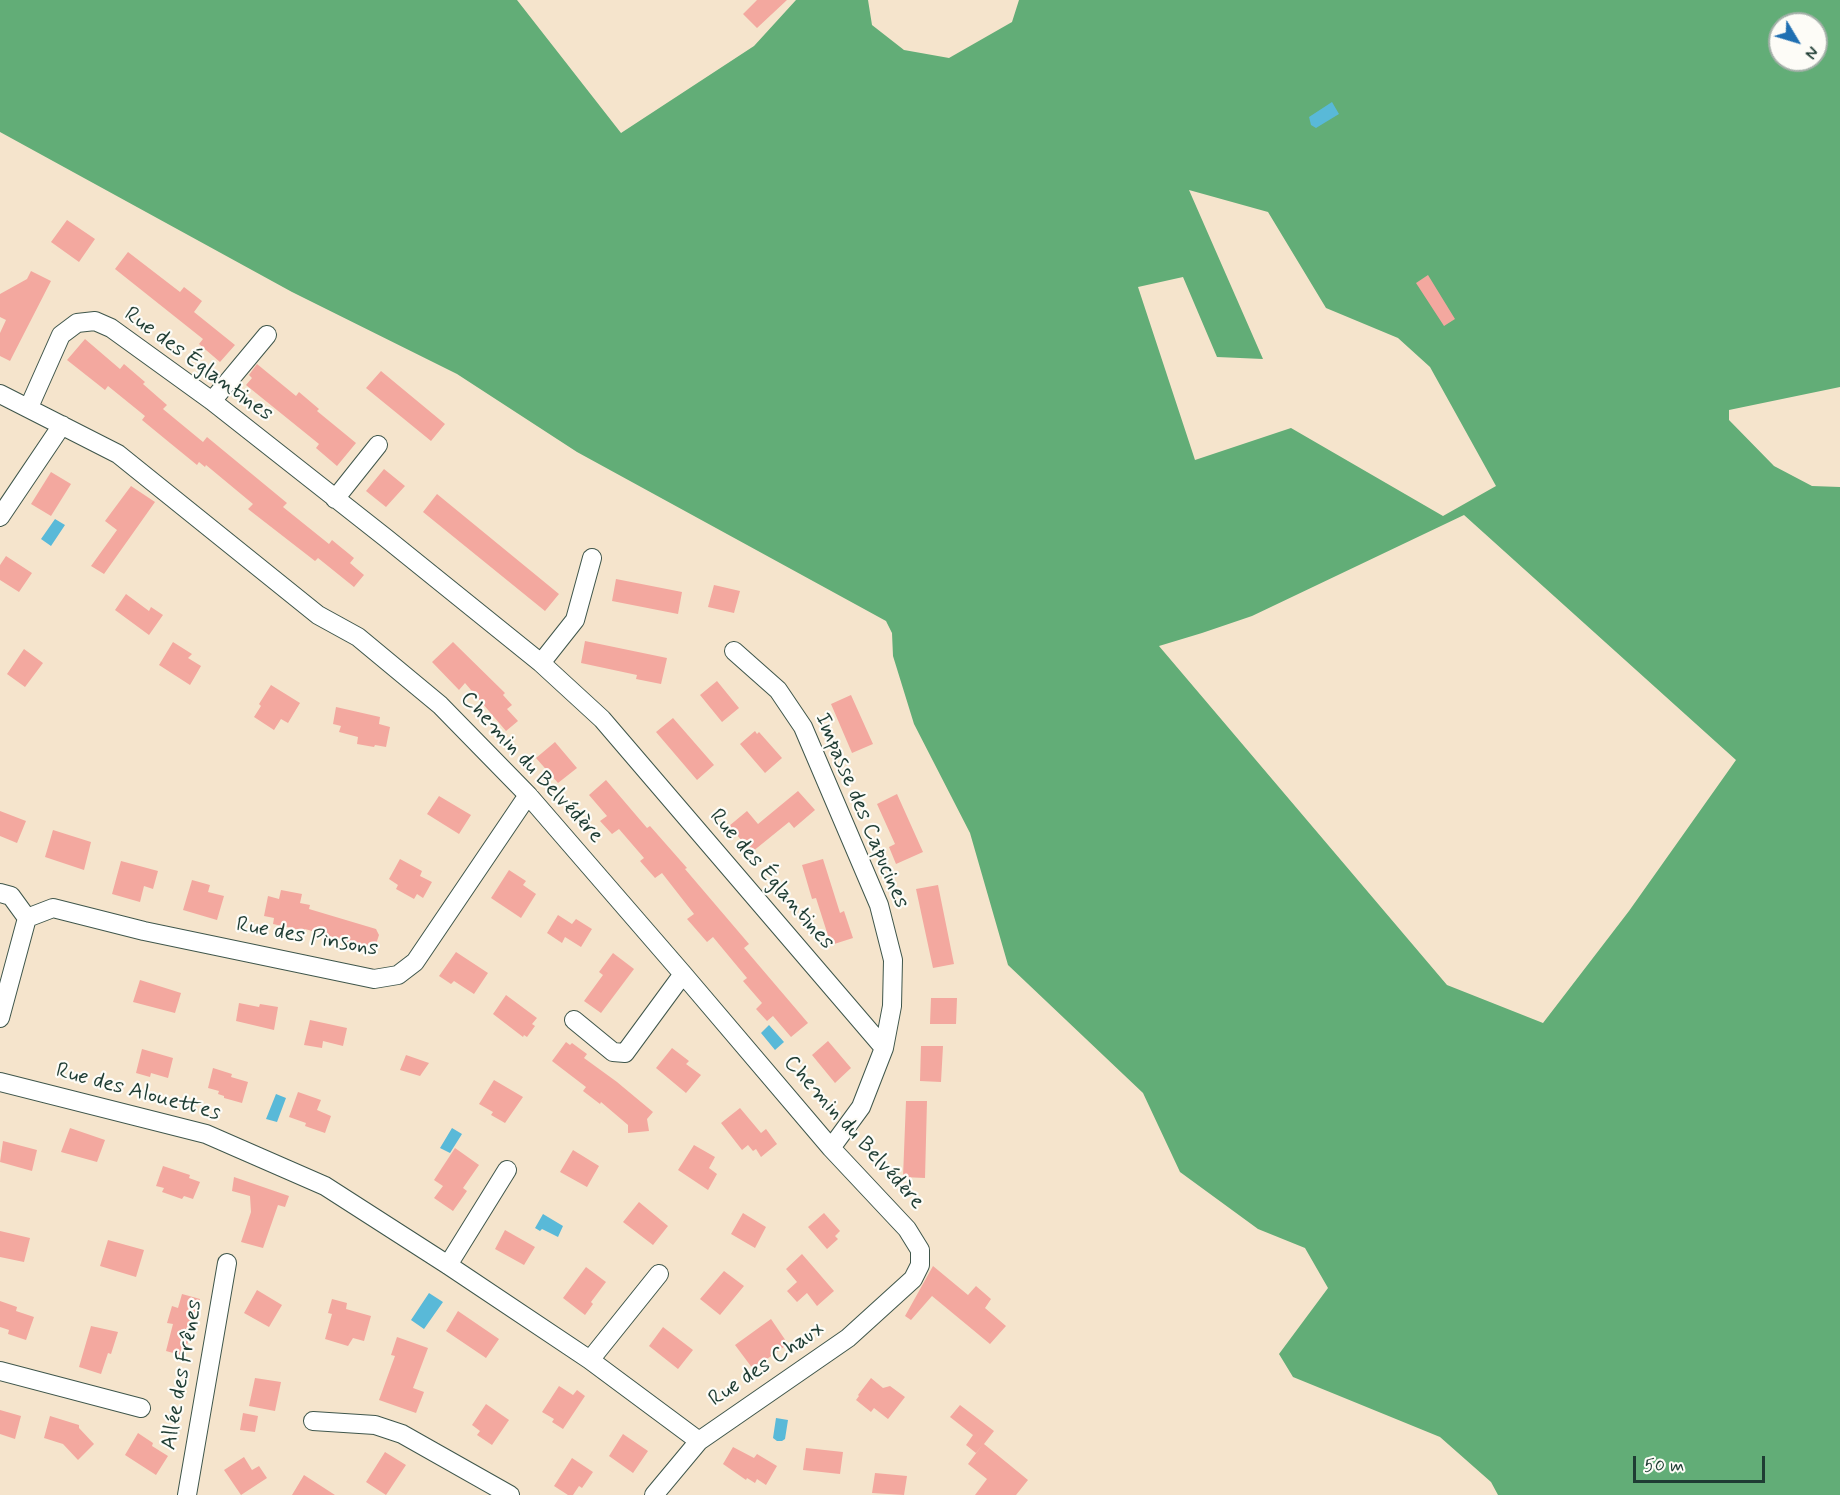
<!DOCTYPE html>
<meta charset="utf-8">
<style>
body{margin:0}
#map{position:relative;width:1840px;height:1495px;overflow:hidden;background:#f5e4cc;font-family:Mynerve,sans-serif}
canvas{display:block}
.north{position:absolute;left:1768px;top:12px;width:60px;height:60px;box-sizing:border-box;background:#fdfcf7;border:2px solid #a4b0a9;border-radius:50%;rotate:128deg;font-size:16px;font-weight:700;line-height:24px;text-align:center;color:#1f3d34}
.north::after{content:'';display:block;margin:auto;width:21px;height:27px;background:#1f6fb2;clip-path:polygon(50% 0,100% 100%,50% 72%,0 100%)}
.scale{position:absolute;left:1633px;top:1456px;width:132px;height:27px;box-sizing:border-box;border:3px solid #1f3d34;border-top:0;padding-left:8px;font-size:18px;line-height:21px;white-space:nowrap;color:#1f3d34;-webkit-text-stroke:4px #fdfcf7;paint-order:stroke}
</style>
<div id="map">
<canvas width="1840" height="1495"></canvas>
<div class="north">N</div>
<div class="scale">50 m</div>
</div>
<script>
const c = document.querySelector('canvas').getContext('2d');
c.lineJoin = 'round';
function fillPath(path, color) {
  c.fillStyle = color;
  c.fill(path, 'evenodd');
}
function toPath(rows) {
  const path = new Path2D();
  for (const r of rows) {
    path.moveTo(r[0], r[1]);
    for (let i = 2; i < r.length; i += 2) path.lineTo(r[i], r[i + 1]);
  }
  return path;
}
function trace(path, color, width, dash) {
  c.strokeStyle = color;
  c.lineWidth = width;
  c.lineCap = dash ? 'butt' : 'round';
  c.setLineDash(dash || []);
  c.stroke(path);
}
function drawText(font, color, halo, rows, align = 'center') {
  c.font = font + ' Mynerve,sans-serif';
  c.lineWidth = 4.5;
  c.setLineDash([]);
  c.textBaseline = 'middle';
  c.strokeStyle = halo;
  c.fillStyle = color;
  for (const [text, x, y, turn = 0] of rows) {
    c.save();
    c.translate(x, y);
    c.rotate((+turn || 0) * Math.PI / 180);
    c.textAlign = isNaN(turn) ? turn : align;
    if (halo) c.strokeText(text, 0, 0);
    c.fillText(text, 0, 0);
    c.restore();
  }
}
fillPath(toPath([
 [0,0,517,0,621,133,754,46,796,0,868,0,872,25,904,50,949,58,1012,22,1019,0,1840,0,1840,387,1729,410,1729,420,1774,466,1812,486,1840,487,1840,1495,1498,1495,1491,1482,1440,1437,1293,1377,1279,1354,1328,1288,1305,1248,1258,1229,1180,1172,1143,1093,1008,965,970,833,914,724,893,656,892,633,886,621,577,452,457,374,292,292,0,132],
 [1780,24,1816,24,1816,60,1780,60],
 [1189,190,1268,212,1326,308,1398,338,1430,367,1496,486,1443,516,1291,428,1195,460,1138,287,1183,277,1217,357,1263,359],
 [1464,515,1736,760,1629,911,1543,1023,1447,985,1159,646,1202,633,1252,616]
]), '#62ad77');
fillPath(toPath([
 [1332,102,1339,114,1316,128,1311,125,1309,117],
 [55,519,65,525,51,546,41,539],
 [769,1025,784,1042,775,1050,761,1033],
 [276,1094,286,1098,277,1122,266,1119],
 [452,1128,462,1134,450,1153,440,1148],
 [543,1214,563,1226,558,1237,542,1229,540,1231,535,1228],
 [429,1293,443,1302,424,1329,411,1320],
 [776,1418,788,1420,785,1439,782,1441,777,1441,773,1438]
]), '#59b9d8');
fillPath(toPath([
 [757,0,787,0,757,28,743,14],
 [67,220,95,239,79,262,51,242],
 [128,252,180,292,184,287,202,301,194,312,235,345,220,362,199,344,203,339,115,269],
 [31,271,51,281,10,361,0,356,0,333,6,320,0,317,0,294,27,279],
 [1428,275,1455,319,1444,326,1416,283],
 [85,339,120,369,124,364,145,382,143,384,167,405,163,409,203,442,207,437,287,503,283,507,329,544,332,540,354,558,350,563,364,575,354,587,318,558,315,561,248,509,253,504,206,465,205,467,199,462,197,465,170,443,142,420,145,416,108,386,105,390,67,360],
 [257,364,296,396,299,392,319,409,317,411,356,443,337,466,316,448,319,444,246,385,252,378,249,375],
 [381,371,445,424,431,441,366,388],
 [384,469,405,486,386,507,366,491],
 [51,472,71,484,51,516,31,504],
 [131,486,155,502,104,574,91,566,117,530,105,521],
 [437,494,559,594,545,611,423,512],
 [6,556,32,573,19,592,0,580,0,565],
 [616,579,682,592,678,614,612,601],
 [714,585,740,591,734,613,708,607],
 [126,594,149,611,151,607,163,615,149,635,115,610],
 [585,641,667,658,661,684,636,679,637,675,581,663],
 [173,642,192,654,188,658,201,666,190,685,159,665],
 [453,642,505,693,503,695,512,705,507,709,518,721,506,731,465,683,459,690,432,662],
 [24,649,43,663,25,687,7,674],
 [717,681,739,708,722,722,700,695],
 [271,685,300,703,288,723,281,719,274,730,254,717,261,706,259,704],
 [851,695,873,744,852,753,831,704],
 [336,707,380,717,379,724,390,727,386,747,375,745,374,747,357,744,358,737,339,732,341,726,333,724],
 [673,718,714,765,697,780,656,732],
 [755,731,757,734,759,732,782,758,765,773,740,744],
 [555,742,577,768,558,783,536,758],
 [606,780,647,828,650,826,687,868,685,869,749,944,744,948,808,1023,791,1037,773,1016,767,1021,756,1009,762,1003,743,981,747,978,713,937,707,942,687,919,694,914,662,873,655,878,640,861,644,858,619,829,612,834,600,821,607,816,589,795],
 [798,791,815,810,794,828,789,822,752,852,729,826,747,811,758,824],
 [897,794,923,852,896,864,889,847,895,844,877,804],
 [439,796,471,815,459,834,427,814],
 [0,811,26,821,17,843,0,836],
 [53,830,91,842,84,870,45,857],
 [400,859,422,871,420,876,432,882,423,898,417,894,414,899,396,889,398,885,389,879],
 [823,859,840,913,844,911,853,938,831,945,816,898,812,899,802,865],
 [121,861,158,871,153,889,144,886,140,902,112,894],
 [509,870,526,881,523,885,536,894,521,918,491,898],
 [192,880,210,885,208,892,224,896,217,920,183,910],
 [938,885,954,964,933,968,916,889],
 [281,890,302,894,300,903,310,905,309,909,376,929,379,935,376,944,367,947,366,951,346,945,347,941,305,929,305,931,273,924,274,918,264,916,268,896,279,899],
 [558,915,572,924,576,919,592,929,581,947,565,937,562,943,547,933],
 [456,952,488,973,474,994,454,981,451,984,439,976],
 [613,953,634,969,601,1013,584,1001,603,975,599,972],
 [140,980,181,993,175,1013,133,1002],
 [506,995,537,1018,532,1024,535,1026,527,1037,524,1035,523,1037,493,1014],
 [931,998,957,998,956,1024,930,1024],
 [239,1003,259,1007,260,1004,278,1007,274,1030,236,1021],
 [310,1020,347,1028,343,1046,323,1041,322,1048,304,1045],
 [828,1041,851,1068,835,1083,812,1055],
 [566,1042,570,1045,572,1043,587,1054,584,1058,617,1082,653,1112,647,1119,649,1131,628,1133,628,1125,601,1102,600,1104,583,1091,586,1087,552,1061],
 [921,1046,943,1046,941,1082,920,1081],
 [672,1048,689,1061,686,1064,701,1075,686,1093,656,1068],
 [142,1049,173,1058,168,1078,151,1073,150,1077,136,1073],
 [406,1055,429,1063,420,1076,400,1070],
 [213,1068,232,1074,231,1077,248,1082,242,1103,224,1098,224,1096,218,1094,219,1091,208,1088],
 [494,1080,523,1097,505,1123,491,1115,493,1112,479,1104],
 [298,1092,321,1100,317,1110,331,1116,325,1133,305,1126,306,1123,289,1117],
 [906,1101,927,1101,925,1178,903,1177],
 [740,1108,761,1133,766,1129,777,1144,761,1157,756,1149,753,1151,748,1145,742,1150,721,1123],
 [70,1128,105,1140,97,1162,61,1152],
 [3,1141,37,1150,32,1171,0,1162],
 [694,1145,715,1157,709,1168,717,1174,708,1190,678,1170],
 [455,1148,479,1165,463,1188,467,1191,453,1211,434,1198,443,1186,434,1180],
 [573,1150,599,1166,587,1187,560,1172],
 [163,1166,190,1175,189,1178,200,1182,193,1199,184,1196,182,1199,162,1192,164,1188,156,1186],
 [234,1177,289,1196,285,1207,278,1205,263,1248,241,1242,251,1212,250,1196,232,1191],
 [639,1202,668,1226,653,1245,623,1222],
 [743,1213,766,1227,755,1248,731,1234],
 [824,1213,840,1231,835,1236,838,1239,827,1249,808,1227],
 [505,1230,535,1247,524,1265,495,1249],
 [0,1231,30,1238,24,1262,0,1257],
 [108,1240,144,1250,136,1277,100,1266],
 [802,1254,834,1291,817,1306,807,1293,797,1302,787,1291,797,1282,786,1269],
 [933,1266,968,1295,976,1286,991,1299,985,1308,1006,1326,990,1344,932,1296,911,1320,905,1316],
 [586,1267,606,1282,591,1302,593,1304,585,1315,563,1298],
 [724,1271,744,1286,720,1315,700,1299],
 [257,1290,282,1305,269,1327,244,1313],
 [182,1294,200,1299,184,1356,166,1351,173,1324,167,1323,172,1306,178,1308],
 [332,1299,347,1303,346,1309,371,1316,364,1341,353,1338,348,1346,325,1339,332,1314,328,1313],
 [0,1301,17,1307,16,1311,34,1317,26,1340,8,1334,9,1330,0,1327],
 [458,1311,499,1339,486,1358,446,1331],
 [771,1319,788,1344,753,1369,735,1345],
 [91,1326,118,1332,111,1354,108,1353,101,1374,79,1367],
 [663,1327,693,1350,678,1369,649,1346],
 [397,1337,428,1348,413,1388,424,1392,416,1413,379,1400,395,1356,391,1355],
 [255,1378,281,1382,275,1411,249,1406],
 [871,1378,883,1388,890,1386,905,1397,888,1419,874,1408,871,1412,856,1400,859,1396,858,1395],
 [559,1386,573,1395,577,1390,585,1396,563,1429,552,1422,554,1419,542,1412],
 [486,1404,509,1420,492,1445,477,1435,480,1431,472,1425],
 [960,1405,994,1431,984,1444,1028,1480,1016,1495,975,1495,987,1479,968,1464,983,1444,976,1453,966,1445,973,1435,950,1417],
 [0,1410,21,1416,15,1439,0,1434],
 [243,1413,258,1416,255,1432,240,1430],
 [50,1416,79,1425,79,1428,94,1444,78,1460,63,1444,44,1438],
 [138,1433,153,1443,152,1446,168,1456,156,1475,125,1455],
 [623,1434,648,1451,633,1473,609,1456],
 [733,1447,754,1458,757,1454,777,1466,766,1485,757,1479,755,1483,747,1478,746,1480,723,1464],
 [806,1448,843,1452,840,1474,803,1470],
 [385,1452,406,1465,386,1495,366,1482],
 [244,1457,252,1470,259,1466,267,1478,241,1495,224,1470],
 [572,1458,593,1472,582,1488,579,1486,573,1495,568,1495,554,1486],
 [875,1473,907,1476,904,1495,872,1493],
 [304,1475,335,1495,292,1495]
]), '#f3a89f');
const minor = toPath([
 [0,394,118,454,318,615,358,637,440,705,528,795,683,974,831,1148,907,1229,920,1250,920,1265,913,1279,848,1338,699,1441,654,1495],
 [212,401,267,335],
 [29,407,61,335,77,323,95,321,111,328,212,401,386,538,541,663,602,719,884,1048,861,1107,831,1148],
 [335,499,378,445],
 [0,517,62,425],
 [734,651,778,690,803,727,879,905,893,960,892,1006,884,1048],
 [541,663,575,620,592,558],
 [0,893,11,896,27,918],
 [0,1018,27,918,53,908,144,931,374,979,398,975,415,962,528,795],
 [574,1020,613,1052,625,1053,683,974],
 [0,1082,206,1134,325,1186,448,1265,590,1360,699,1441],
 [448,1265,507,1170],
 [590,1360,659,1274],
 [0,1371,141,1408],
 [313,1421,375,1425,402,1434,510,1495],
 [187,1495,227,1263]
]);
trace(minor, '#3f564b', 20);
trace(minor, '#fff', 18);
drawText('22px', '#1f3d34', '#fdfcf7', [
 ["Rue des Églantines",198,365,36],
 ["Chemin du Belvédère",531,768,47],
 ["Impasse des Capucines",861,811,67],
 ["Rue des Églantines",771,880,49],
 ["Rue des Pinsons",307,938,10],
 ["Rue des Alouettes",138,1093,15],
 ["Chemin du Belvédère",853,1133,48],
 ["Rue des Chaux",767,1365,-34],
 ["Allée des Frênes",183,1375,-80]
]);
</script>
